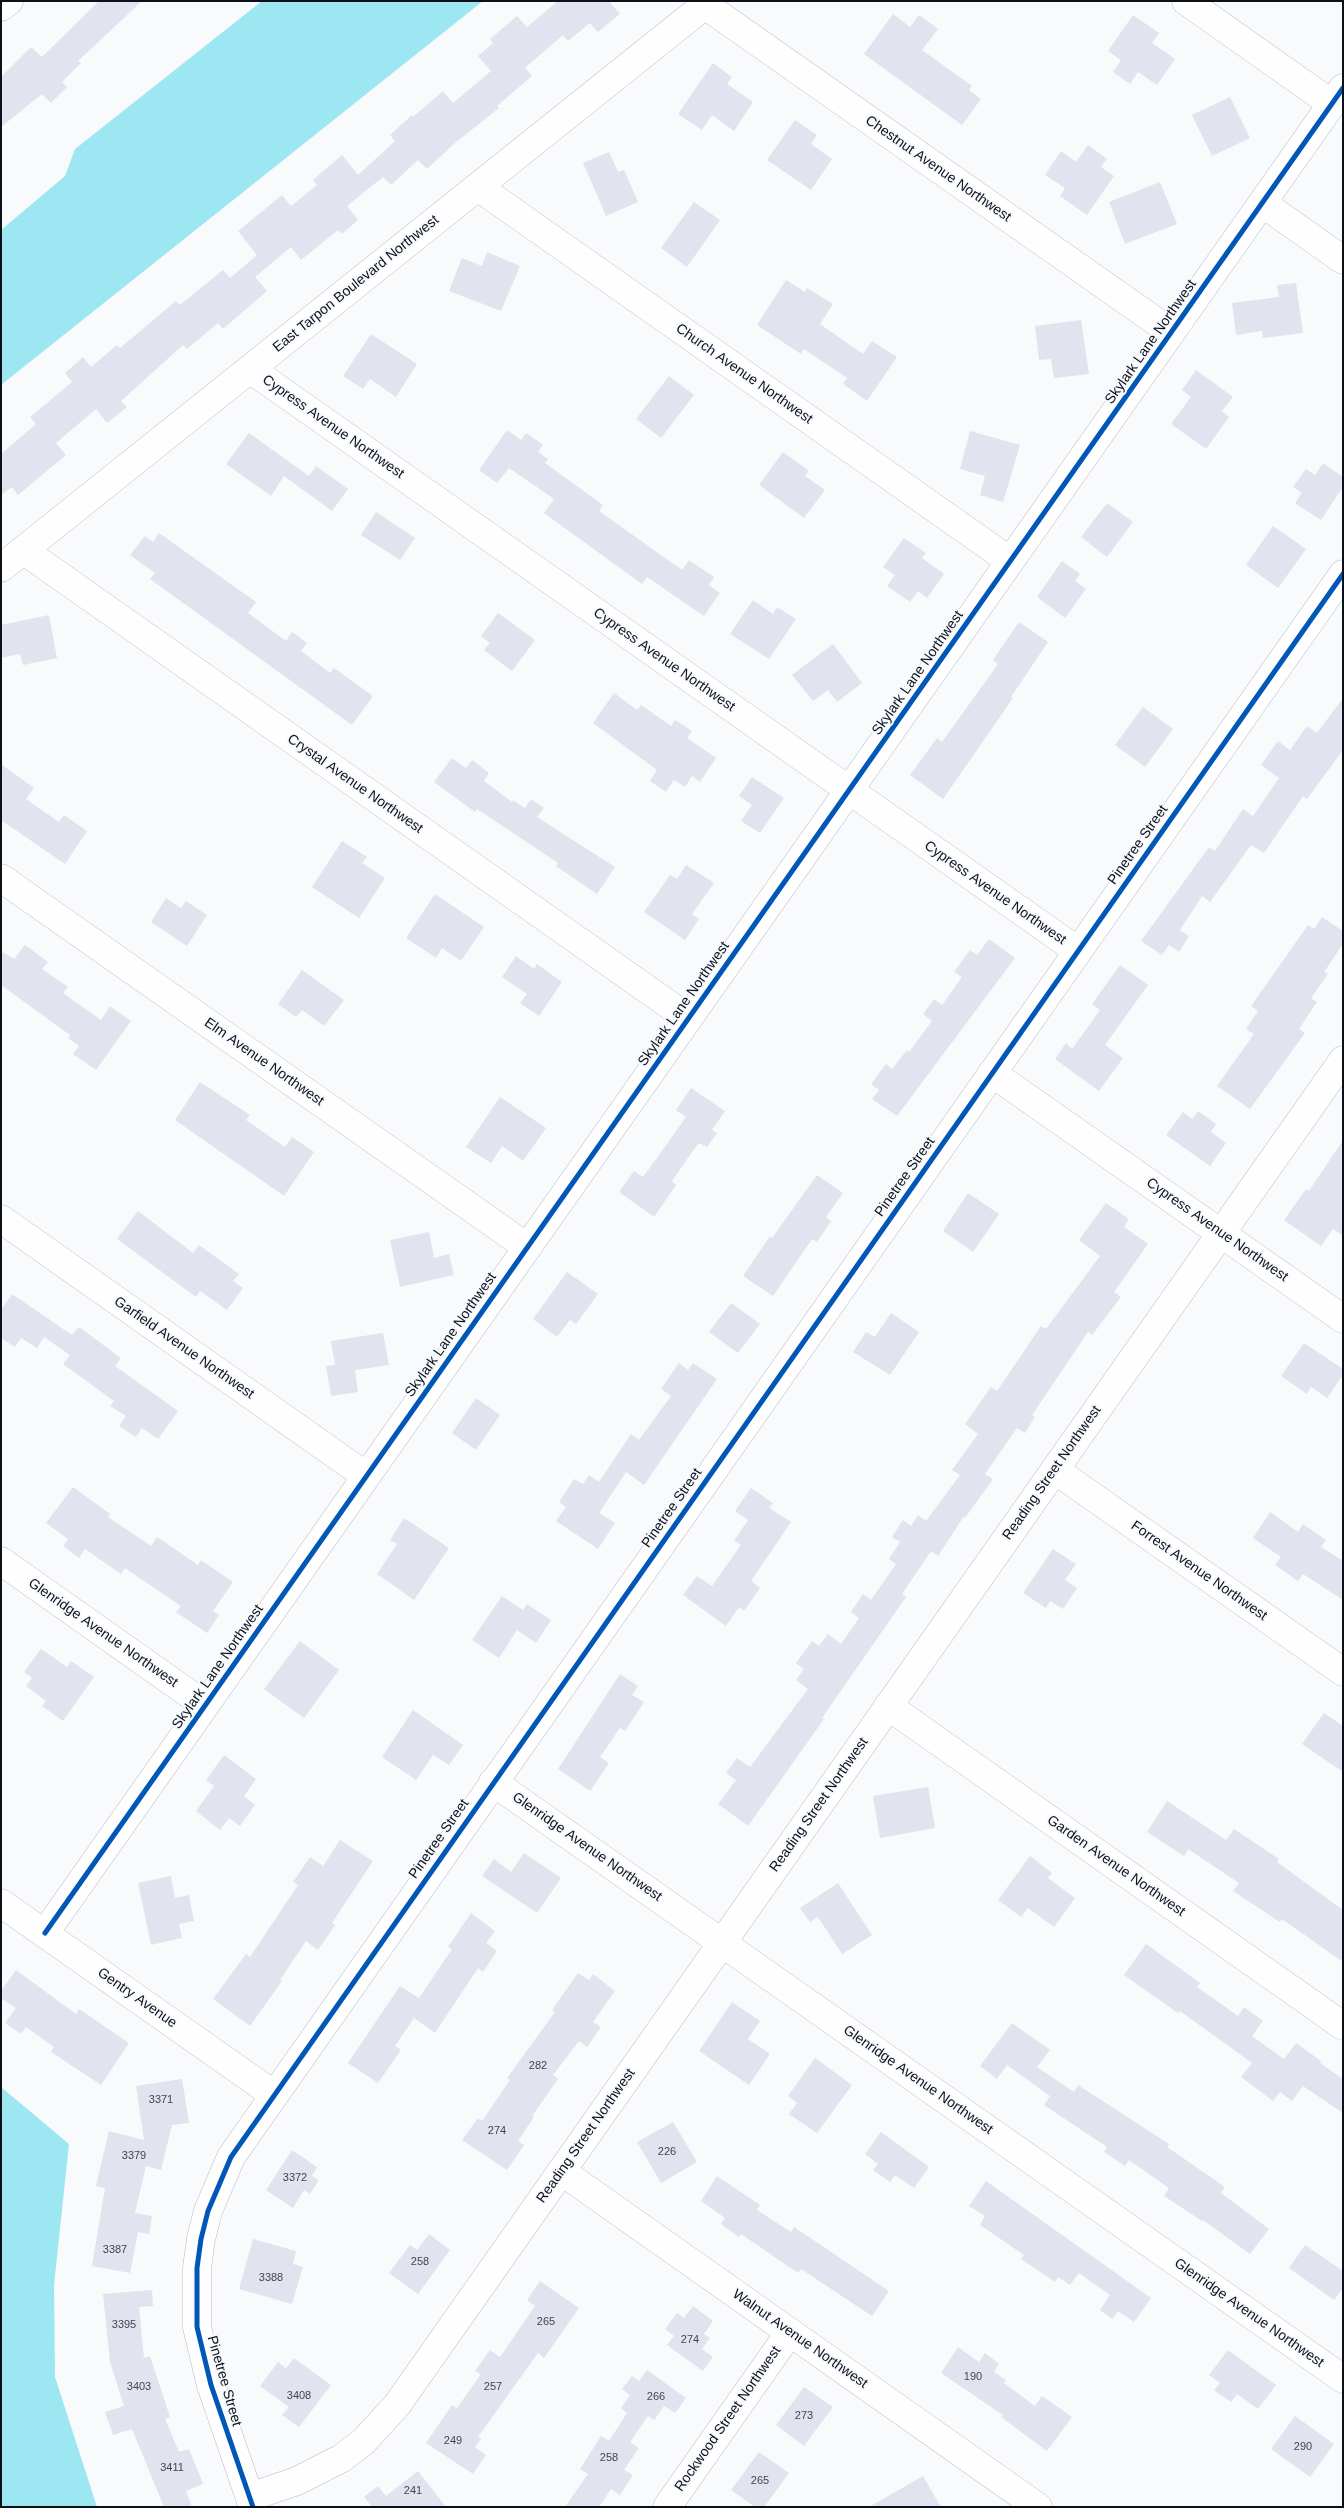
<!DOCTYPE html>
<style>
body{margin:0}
#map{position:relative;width:1344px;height:2508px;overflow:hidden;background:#f8fafc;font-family:Arial,sans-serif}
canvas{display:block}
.frame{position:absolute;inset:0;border:2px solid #0b1119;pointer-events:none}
</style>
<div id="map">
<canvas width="1344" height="2508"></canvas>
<div class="frame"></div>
</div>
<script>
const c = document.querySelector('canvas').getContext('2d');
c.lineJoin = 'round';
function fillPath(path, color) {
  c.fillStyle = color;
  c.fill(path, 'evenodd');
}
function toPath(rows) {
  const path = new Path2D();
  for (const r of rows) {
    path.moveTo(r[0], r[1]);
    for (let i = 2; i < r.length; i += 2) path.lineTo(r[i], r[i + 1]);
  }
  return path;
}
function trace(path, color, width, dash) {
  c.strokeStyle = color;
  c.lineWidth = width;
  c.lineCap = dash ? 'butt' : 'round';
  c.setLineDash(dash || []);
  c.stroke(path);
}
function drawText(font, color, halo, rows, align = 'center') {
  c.font = font + ' Arial,sans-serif';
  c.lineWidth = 4;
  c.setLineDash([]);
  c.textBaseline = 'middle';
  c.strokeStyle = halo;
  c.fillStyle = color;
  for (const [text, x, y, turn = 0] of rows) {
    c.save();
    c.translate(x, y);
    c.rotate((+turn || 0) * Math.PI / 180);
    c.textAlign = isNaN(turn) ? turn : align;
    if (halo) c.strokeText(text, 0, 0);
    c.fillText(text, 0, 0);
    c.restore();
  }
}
fillPath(toPath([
 [262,1,483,1,1,385,1,230,65,176,75,149],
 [1,2087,69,2144,54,2285,55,2377,97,2507,1,2507]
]), '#9ce7f2');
fillPath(toPath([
 [99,1,142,1,78,61,81,63,62,82,67,87,51,103,42,94,1,127,1,77,31,47,42,57],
 [558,1,609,1,620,14,598,32,590,23,568,41,563,35,525,68,532,76,497,106,499,108,455,143,427,169,418,160,391,185,383,177,347,206,358,220,342,234,338,230,301,260,291,247,255,277,267,291,223,329,218,323,187,349,183,345,121,401,127,407,107,423,96,409,56,443,66,455,18,495,12,487,1,495,1,454,36,424,30,417,72,382,65,373,83,357,91,367,117,345,120,348,176,301,180,305,223,270,230,278,257,255,238,231,282,195,291,206,317,185,313,180,342,155,358,175,395,141,390,135,412,115,413,117,443,91,453,103,491,71,478,56,493,43,490,39,517,16,527,27],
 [893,14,910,27,919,15,938,29,922,50,972,86,969,90,981,99,962,125,864,54],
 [1133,15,1159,33,1152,43,1175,59,1157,85,1138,72,1130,84,1113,72,1121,60,1108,51],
 [713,63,732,77,727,84,753,102,734,131,712,115,702,130,678,114],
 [1230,97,1250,138,1212,156,1192,115],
 [795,120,817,135,811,144,832,159,811,190,767,160],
 [1088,145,1107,159,1101,167,1114,176,1087,215,1060,196,1065,188,1045,175,1061,151,1076,162],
 [609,152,618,172,624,170,638,202,606,216,583,163],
 [1160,182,1177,224,1125,244,1109,202],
 [694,202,720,220,687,267,661,248],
 [487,252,520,266,501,311,449,291,462,258,482,266],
 [786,280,805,292,807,288,833,304,820,324,863,354,872,341,897,357,867,401,843,384,847,378,804,349,801,354,757,325],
 [1296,283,1303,333,1263,338,1262,331,1236,335,1232,303,1279,297,1277,285],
 [1081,320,1089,374,1054,378,1051,359,1039,360,1035,326],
 [371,334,417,364,396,397,370,379,363,389,343,376],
 [1196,370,1233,397,1222,411,1229,417,1206,449,1171,424,1191,397,1182,390],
 [669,376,694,395,661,438,636,419],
 [507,430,521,440,526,433,543,445,538,452,548,459,545,463,603,505,599,511,682,570,689,560,714,577,709,585,720,593,704,616,647,577,642,584,544,513,554,499,509,468,497,483,479,470],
 [970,431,1020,445,1003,502,980,495,985,476,960,469],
 [249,433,309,476,316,466,348,489,332,511,284,476,271,496,226,464],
 [783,452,809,471,805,476,825,490,804,518,759,485],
 [1323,463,1343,477,1343,487,1321,520,1295,503,1302,493,1293,487,1306,469,1315,475],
 [1107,503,1133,522,1107,557,1081,537],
 [376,512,415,538,400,560,361,535],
 [1273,526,1306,549,1278,588,1246,565],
 [159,533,256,602,248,613,286,641,292,632,307,643,301,651,330,673,334,668,373,696,352,725,150,579,155,573,130,555,145,536,153,542],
 [904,538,926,553,922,558,944,574,927,598,918,591,910,602,887,586,895,575,883,567],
 [1062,561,1080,574,1075,581,1086,589,1065,618,1037,597],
 [753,600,773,614,777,607,796,619,769,659,730,634],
 [498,613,535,640,512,671,484,650,490,643,481,636],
 [49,615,57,658,23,665,20,654,1,658,1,625],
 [1019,622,1048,642,1011,697,1013,698,943,799,910,775,937,738,942,742,998,664,993,660],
 [833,644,862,683,837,702,828,690,813,701,792,675],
 [614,693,637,710,641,705,671,726,675,720,692,731,687,738,716,758,700,782,692,776,685,787,674,780,666,792,650,781,657,770,593,723],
 [1343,698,1343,750,1307,799,1303,796,1264,853,1251,845,1210,902,1202,896,1180,930,1189,936,1179,952,1169,945,1162,955,1141,941,1209,847,1215,851,1243,809,1253,816,1279,778,1261,765,1278,741,1290,750,1307,726,1317,733],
 [1143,707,1173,729,1145,767,1115,745],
 [452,758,466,768,472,760,489,773,484,781,512,802,513,800,525,808,531,799,544,808,537,817,615,867,597,894,556,866,558,863,477,809,475,812,434,782],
 [1,764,34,788,26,799,59,822,64,815,87,831,65,864,1,820],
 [752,777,784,798,760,833,741,821,752,805,739,796],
 [342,841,367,857,362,863,385,878,359,918,312,887],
 [686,865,714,883,692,914,699,919,685,940,644,912,670,875,677,879],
 [435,894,484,927,461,961,442,948,436,958,406,938],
 [166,898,181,908,186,901,207,915,187,946,151,922],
 [1322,917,1343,931,1343,944,1324,972,1328,974,1311,998,1317,1002,1299,1029,1305,1033,1250,1109,1217,1086,1254,1034,1246,1029,1258,1011,1251,1006,1308,925,1314,929],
 [989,939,1015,958,897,1116,872,1099,879,1090,871,1084,886,1064,892,1069,907,1050,909,1052,932,1021,923,1014,934,999,942,1005,962,977,954,972,970,950,977,955],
 [25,945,48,962,42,969,68,987,63,993,101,1020,110,1006,131,1021,96,1070,73,1054,79,1046,68,1038,70,1035,1,985,1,951,14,959],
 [516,956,534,969,537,964,562,982,539,1016,520,1003,527,994,502,977],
 [1120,965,1148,985,1105,1045,1123,1058,1099,1091,1055,1059,1066,1043,1072,1049,1100,1010,1092,1004],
 [302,970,344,1000,324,1026,302,1010,296,1017,278,1004],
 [200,1082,250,1115,246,1120,285,1147,292,1137,314,1152,284,1196,175,1120],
 [691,1088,725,1111,712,1130,717,1133,707,1147,699,1143,692,1152,672,1181,676,1185,654,1217,619,1192,634,1171,643,1177,667,1144,686,1117,676,1110],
 [500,1097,546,1128,523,1161,502,1146,491,1163,466,1147],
 [1198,1111,1216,1124,1211,1132,1226,1143,1210,1166,1166,1135,1183,1112,1192,1119],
 [1343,1140,1343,1236,1333,1229,1321,1246,1284,1220,1306,1189,1309,1191],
 [817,1175,843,1193,826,1217,831,1221,817,1242,812,1239,773,1296,743,1276,770,1236,772,1238],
 [968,1193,999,1214,973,1252,943,1231],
 [1106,1203,1129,1219,1124,1227,1148,1244,1114,1292,1121,1297,1092,1335,1088,1332,1032,1415,1035,1417,1025,1433,1017,1428,985,1474,993,1479,965,1518,964,1516,938,1556,931,1551,902,1594,906,1597,822,1718,824,1719,748,1826,718,1804,736,1780,726,1773,737,1758,750,1767,808,1689,796,1680,804,1669,796,1663,812,1641,819,1646,828,1634,841,1644,859,1618,851,1612,863,1594,871,1600,896,1564,889,1559,900,1542,892,1537,903,1520,911,1526,918,1515,926,1521,960,1475,952,1470,978,1434,965,1424,991,1387,997,1391,1041,1326,1046,1329,1100,1256,1079,1240],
 [138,1211,193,1253,199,1245,239,1274,233,1281,243,1288,227,1310,200,1291,196,1297,117,1239],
 [429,1232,434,1258,449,1254,454,1275,400,1287,390,1240],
 [567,1272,598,1294,576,1324,570,1320,557,1337,533,1319],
 [12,1294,72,1335,79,1327,121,1358,115,1366,178,1411,158,1439,142,1428,136,1437,119,1426,126,1416,110,1406,114,1401,63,1364,70,1355,44,1337,37,1348,21,1338,15,1347,1,1338,1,1310],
 [731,1303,760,1324,738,1353,709,1332],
 [891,1313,919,1332,890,1375,853,1352,866,1332,875,1337],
 [383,1333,389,1365,355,1370,358,1392,331,1396,326,1366,335,1365,331,1341],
 [1304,1343,1343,1369,1343,1375,1327,1398,1311,1387,1307,1394,1281,1376],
 [679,1363,688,1370,693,1363,717,1379,644,1485,626,1472,599,1513,615,1523,598,1549,556,1521,566,1507,559,1502,574,1479,583,1484,589,1475,599,1482,631,1434,639,1440,671,1396,661,1389],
 [476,1398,500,1415,476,1450,452,1433],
 [73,1487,110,1514,108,1517,151,1546,157,1537,198,1565,201,1560,233,1582,213,1611,219,1615,207,1633,176,1612,181,1606,125,1568,121,1574,85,1549,79,1558,63,1546,68,1539,46,1523],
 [751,1488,773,1503,769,1508,791,1522,751,1581,760,1588,744,1611,739,1607,726,1626,683,1595,697,1576,712,1586,741,1545,734,1541,748,1520,735,1511],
 [1270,1512,1298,1532,1303,1524,1326,1540,1321,1547,1343,1561,1343,1600,1303,1574,1298,1581,1275,1565,1281,1557,1253,1538],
 [404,1518,449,1548,414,1600,377,1574,397,1544,390,1540],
 [1053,1549,1076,1564,1065,1580,1077,1588,1063,1609,1050,1601,1046,1608,1023,1593],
 [502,1596,523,1610,527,1604,551,1620,536,1643,517,1630,499,1658,472,1640],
 [300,1641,339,1670,304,1718,264,1689],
 [41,1649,67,1667,71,1661,94,1677,63,1721,42,1706,46,1701,26,1686,32,1678,24,1672],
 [620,1674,638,1686,632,1695,644,1702,625,1731,620,1728,600,1757,609,1763,590,1791,558,1769],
 [413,1710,463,1745,449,1765,433,1755,416,1780,382,1757],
 [1324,1713,1343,1726,1343,1772,1302,1744],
 [224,1755,256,1779,244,1796,255,1805,240,1826,229,1818,220,1830,196,1811,214,1786,206,1780],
 [928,1787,935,1828,880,1838,873,1796],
 [1167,1801,1226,1840,1234,1829,1279,1859,1277,1862,1343,1910,1343,1962,1282,1919,1280,1922,1233,1891,1239,1883,1188,1849,1184,1856,1147,1832],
 [340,1840,373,1861,332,1923,335,1925,318,1950,306,1941,280,1980,282,1981,250,2026,213,1999,246,1954,250,1957,298,1885,293,1882,310,1857,323,1866],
 [524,1853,561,1878,537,1913,482,1876,494,1859,511,1872],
 [1030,1856,1052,1873,1048,1878,1075,1898,1054,1927,1028,1908,1021,1917,998,1900],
 [171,1876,175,1898,189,1895,194,1921,179,1924,182,1938,151,1945,138,1883],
 [838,1883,872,1935,842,1954,818,1917,810,1922,800,1908],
 [471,1913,495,1931,486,1943,497,1951,483,1972,478,1968,435,2033,414,2018,395,2046,401,2050,378,2083,348,2063,400,1986,419,1998,452,1949,448,1947],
 [1146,1944,1200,1983,1197,1987,1238,2016,1244,2007,1263,2021,1252,2036,1284,2059,1296,2043,1321,2061,1320,2063,1343,2079,1343,2113,1303,2086,1292,2101,1280,2092,1273,2101,1241,2077,1252,2063,1180,2011,1178,2013,1124,1975],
 [16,1970,76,2014,79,2009,129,2043,101,2085,51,2052,54,2047,26,2027,21,2034,5,2023,16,2008,1,1998,1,1991],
 [578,1973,589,1980,593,1974,615,1991,593,2022,601,2027,587,2047,579,2041,553,2075,558,2079,532,2116,534,2117,518,2141,524,2145,507,2170,462,2140,478,2118,482,2121,510,2080,507,2078,555,2012,552,2010],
 [732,2002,760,2021,748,2039,770,2054,749,2085,699,2051],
 [1012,2023,1050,2050,1037,2067,1074,2092,1078,2085,1169,2144,1167,2147,1225,2187,1221,2193,1269,2229,1250,2254,1203,2220,1202,2221,1164,2196,1169,2188,1129,2160,1125,2166,1104,2152,1107,2147,1044,2105,1050,2096,1007,2065,997,2079,980,2066],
 [815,2058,852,2085,817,2133,789,2114,797,2103,788,2096],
 [182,2079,189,2123,172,2125,161,2170,146,2166,135,2213,152,2216,149,2234,138,2232,130,2273,92,2266,105,2188,96,2186,109,2131,144,2140,136,2086],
 [673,2122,697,2162,661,2183,637,2142],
 [881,2132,929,2167,914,2188,895,2175,890,2182,873,2170,878,2164,865,2154],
 [292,2150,317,2167,312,2176,319,2180,310,2194,304,2190,293,2208,266,2190],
 [717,2176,760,2205,757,2210,791,2232,794,2227,889,2291,872,2316,801,2269,798,2273,741,2234,739,2237,721,2224,725,2218,701,2201],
 [986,2181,1151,2298,1134,2322,1118,2311,1112,2319,1100,2310,1110,2295,1079,2273,1070,2285,1058,2277,1055,2282,1021,2259,1024,2255,980,2225,985,2216,969,2206],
 [429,2234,450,2250,418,2294,389,2273,410,2245,417,2250],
 [253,2239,296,2251,293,2264,303,2267,292,2304,239,2289],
 [1305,2245,1343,2271,1343,2288,1334,2300,1289,2268],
 [540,2281,579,2308,544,2358,538,2353,478,2437,481,2439,475,2447,486,2455,473,2474,426,2443,452,2405,457,2408,481,2374,475,2371,490,2350,500,2357,535,2306,527,2300],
 [152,2290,153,2306,139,2307,144,2358,150,2356,170,2417,165,2419,179,2452,189,2449,203,2484,186,2491,192,2507,164,2507,132,2429,113,2435,105,2412,124,2406,110,2362,103,2294],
 [693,2306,713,2321,704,2334,710,2338,702,2349,713,2357,703,2371,667,2345,674,2336,665,2329,677,2313,684,2318],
 [958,2347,979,2362,985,2353,999,2364,994,2372,1006,2380,1004,2383,1035,2406,1042,2396,1072,2417,1047,2451,1001,2417,1003,2415,941,2373],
 [1228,2350,1276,2385,1258,2409,1237,2394,1231,2402,1214,2390,1220,2383,1209,2375],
 [294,2358,331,2385,299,2427,282,2415,289,2407,260,2386,278,2362,286,2368],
 [647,2370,686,2398,675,2413,664,2406,654,2420,648,2416,630,2442,639,2448,624,2470,633,2475,620,2495,611,2489,599,2507,565,2507,588,2474,580,2469,601,2436,609,2441,627,2413,621,2408,630,2395,622,2389,632,2376,639,2381],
 [804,2387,833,2407,804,2446,776,2425],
 [1295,2416,1334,2444,1310,2477,1271,2449],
 [759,2452,789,2473,764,2507,755,2507,731,2490],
 [418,2471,446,2507,372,2507,364,2497,378,2486,386,2496],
 [923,2476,941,2507,869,2507]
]), '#e1e3ef');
const minor = toPath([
 [1186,1,1332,104],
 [705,5,1171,332],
 [1,7,9,1],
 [478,187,1010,561],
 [1262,203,1343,260],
 [250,369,1078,951],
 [23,550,688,1018],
 [1,568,710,1],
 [1,878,527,1247],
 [992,1073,1343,1319],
 [1,1219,366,1476],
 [1055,1470,1343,1672],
 [1,1561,205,1705],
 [888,1706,1343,2026],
 [493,1782,1343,2379],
 [1,1903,273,2094],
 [45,1933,1343,88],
 [561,2171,1038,2507],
 [250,2497,297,2481,342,2458,363,2442,397,2405,1343,1060],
 [253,2507,211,2385,197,2327,197,2268,201,2239,208,2211,231,2157,1343,574],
 [667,2507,790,2332]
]);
trace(minor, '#b6bac0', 29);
trace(minor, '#fefeff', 28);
trace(toPath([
 [45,1933,1343,88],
 [253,2507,211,2385,197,2327,197,2268,201,2239,208,2211,231,2157,1343,574]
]), '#0057b8', 5);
drawText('11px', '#40464e', null, [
 ["282",538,2066],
 ["3371",161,2100],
 ["274",497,2131],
 ["226",667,2152],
 ["3379",134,2156],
 ["3372",295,2178],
 ["3387",115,2250],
 ["258",420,2262],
 ["3388",271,2278],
 ["265",546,2322],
 ["3395",124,2325],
 ["274",690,2340],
 ["190",973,2377],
 ["3403",139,2387],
 ["257",493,2387],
 ["3408",299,2396],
 ["266",656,2397],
 ["273",804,2416],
 ["249",453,2441],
 ["290",1303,2447],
 ["258",609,2458],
 ["3411",172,2468],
 ["265",760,2481],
 ["241",413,2491]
]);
drawText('14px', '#0b1119', '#f6f9fe', [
 ["Chestnut Avenue Northwest",938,169,35],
 ["East Tarpon Boulevard Northwest",356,284,-39],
 ["Skylark Lane Northwest",1151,342,-55],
 ["Church Avenue Northwest",744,374,35],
 ["Cypress Avenue Northwest",333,427,35],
 ["Cypress Avenue Northwest",664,660,35],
 ["Skylark Lane Northwest",918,673,-55],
 ["Crystal Avenue Northwest",355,784,35],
 ["Pinetree Street",1138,845,-55],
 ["Cypress Avenue Northwest",995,893,35],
 ["Skylark Lane Northwest",684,1004,-55],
 ["Elm Avenue Northwest",264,1062,35],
 ["Pinetree Street",905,1177,-55],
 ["Cypress Avenue Northwest",1217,1230,35],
 ["Skylark Lane Northwest",451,1335,-55],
 ["Garfield Avenue Northwest",184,1348,35],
 ["Reading Street Northwest",1052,1473,-55],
 ["Pinetree Street",672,1508,-55],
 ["Forrest Avenue Northwest",1199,1571,35],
 ["Glenridge Avenue Northwest",103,1633,35],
 ["Skylark Lane Northwest",218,1667,-55],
 ["Reading Street Northwest",819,1805,-55],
 ["Pinetree Street",439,1839,-55],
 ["Glenridge Avenue Northwest",587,1847,35],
 ["Garden Avenue Northwest",1116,1866,35],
 ["Gentry Avenue",137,1998,35],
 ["Glenridge Avenue Northwest",918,2080,35],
 ["Reading Street Northwest",586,2136,-55],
 ["Glenridge Avenue Northwest",1249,2313,35],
 ["Walnut Avenue Northwest",800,2339,35],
 ["Pinetree Street",224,2381,74],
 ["Rockwood Street Northwest",728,2419,-55]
]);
</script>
